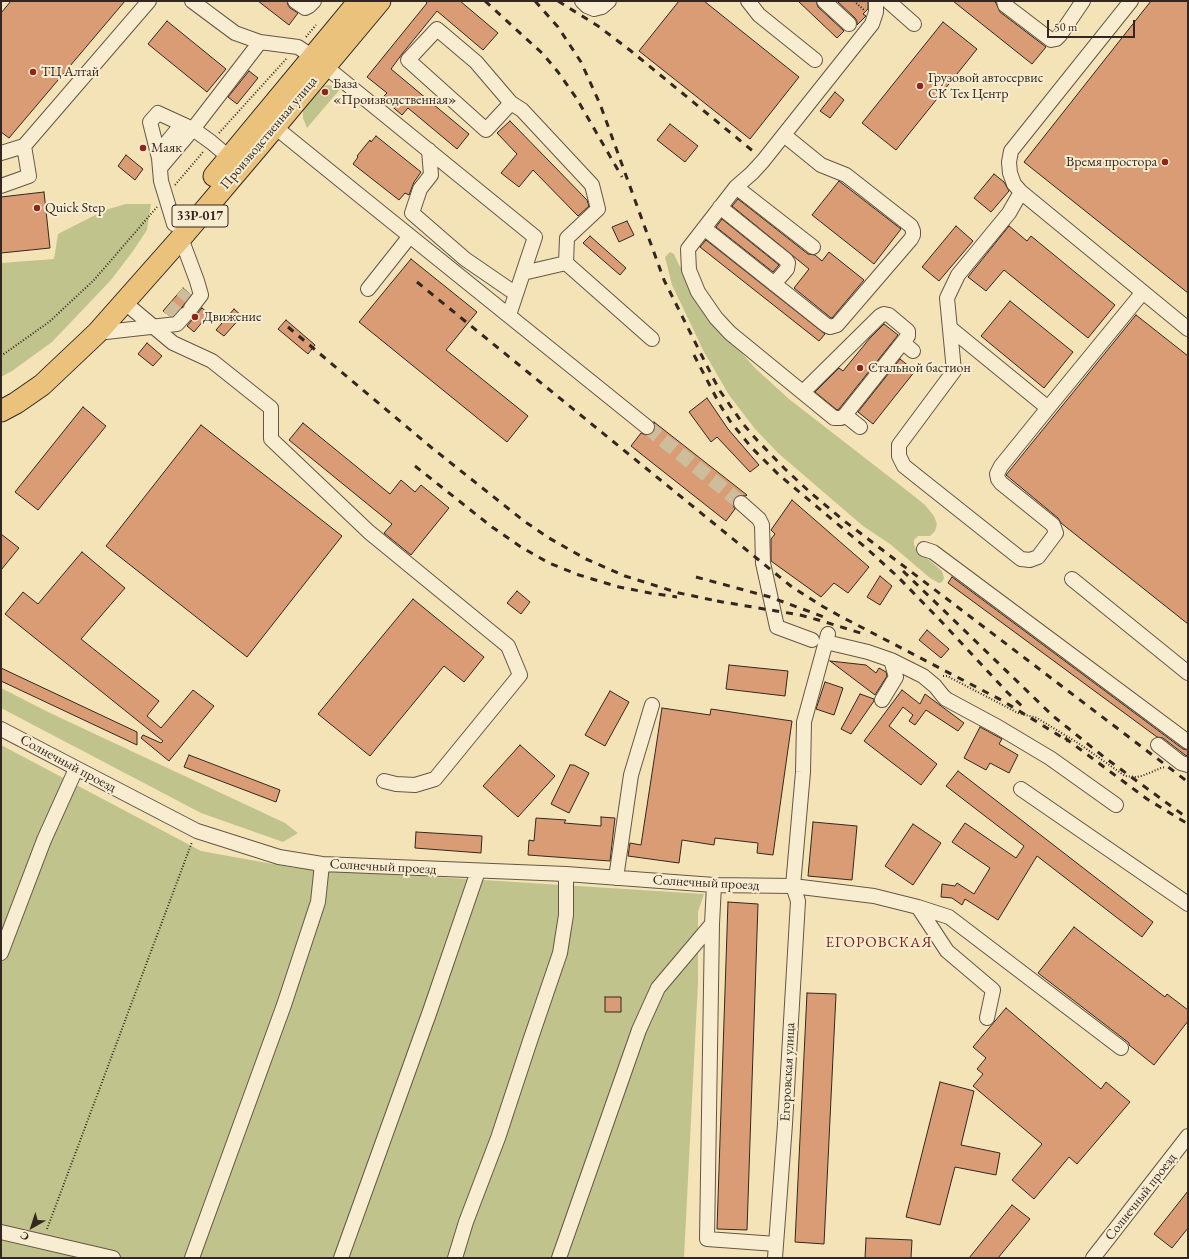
<!DOCTYPE html>
<meta charset="utf-8">
<style>
body{margin:0}
#map{position:relative;width:1189px;height:1259px;overflow:hidden;background:#f5e3b8;font-family:"EB Garamond",serif}
canvas{display:block}
.frame{position:absolute;inset:0;border:2px solid #332721;pointer-events:none}
.north{position:absolute;left:12px;top:1207px;width:40px;height:40px;-webkit-text-stroke:3px #f8edd1;paint-order:stroke;rotate:219deg;font-size:11px;font-weight:700;line-height:16px;text-align:center;color:#332721}
.north::after{content:'';display:block;margin:auto;width:14px;height:18px;background:#332721;clip-path:polygon(50% 0,100% 100%,50% 72%,0 100%)}
.scale{position:absolute;left:1047px;top:20px;width:88px;height:18px;box-sizing:border-box;border:2px solid #332721;border-top:0;padding-left:5px;font-size:12px;line-height:14px;white-space:nowrap;color:#332721;-webkit-text-stroke:3px #f8edd1;paint-order:stroke}
</style>
<div id="map">
<canvas width="1189" height="1259"></canvas>
<div class="frame"></div>
<div class="north">С</div>
<div class="scale">50 m</div>
</div>
<script>
const c = document.querySelector('canvas').getContext('2d');
c.lineJoin = 'round';
function fillPath(path, color) {
  c.fillStyle = color;
  c.fill(path, 'evenodd');
}
function toPath(rows) {
  const path = new Path2D();
  for (const r of rows) {
    path.moveTo(r[0], r[1]);
    for (let i = 2; i < r.length; i += 2) path.lineTo(r[i], r[i + 1]);
  }
  return path;
}
function trace(path, color, width, dash) {
  c.strokeStyle = color;
  c.lineWidth = width;
  c.lineCap = dash ? 'butt' : 'round';
  c.setLineDash(dash || []);
  c.stroke(path);
}
function drawText(font, color, halo, rows, align = 'center') {
  c.font = font + ' "EB Garamond",serif';
  c.lineWidth = 4;
  c.setLineDash([]);
  c.textBaseline = 'middle';
  c.strokeStyle = halo;
  c.fillStyle = color;
  for (const [text, x, y, turn = 0] of rows) {
    c.save();
    c.translate(x, y);
    c.rotate((+turn || 0) * Math.PI / 180);
    c.textAlign = isNaN(turn) ? turn : align;
    if (halo) c.strokeText(text, 0, 0);
    c.fillText(text, 0, 0);
    c.restore();
  }
}
fillPath(toPath([
 [328,85,341,88,307,128,303,118,303,109,319,87],
 [126,204,151,204,147,230,133,251,111,280,52,342,12,371,1,377,1,263,54,259,58,234,105,210],
 [670,252,674,254,679,265,685,273,692,296,711,323,729,339,756,369,789,399,914,496,925,505,934,516,937,524,935,531,930,536,918,536,914,540,914,545,916,549,942,571,944,578,942,582,939,583,930,578,890,544,863,526,778,453,755,429,729,395,704,352,685,312,672,285,665,257],
 [1,688,48,712,285,823,298,833,283,842,201,813,1,708],
 [1,745,201,851,295,868,704,894,698,912,698,983,684,1258,1,1258]
]), '#c0c38c');
const building = toPath([
 [11,1,125,1,9,138,1,132,1,13,11,1],
 [258,1,287,1,288,5,290,8,298,13,289,25,258,1],
 [425,1,460,1,498,33,483,50,437,11,402,54,391,69,469,134,457,149,408,108,402,115,382,98,387,93,367,77,427,3,425,1],
 [679,1,704,1,799,77,750,139,639,51,679,1],
 [798,1,816,1,818,7,844,31,837,38,798,1],
 [837,1,868,1,868,9,863,14,866,16,857,25,857,21,855,18,837,1],
 [953,1,994,1,996,3,1000,12,1046,47,1032,64,953,1],
 [1151,1,1188,1,1188,293,1024,162,1151,1],
 [167,21,226,69,207,92,148,44,167,21],
 [943,22,977,49,896,150,862,123,943,22],
 [249,71,258,78,237,104,228,97,249,71],
 [835,92,844,100,830,118,820,111,835,92],
 [510,121,587,200,589,206,578,216,533,170,519,187,501,173,517,154,497,133,510,121],
 [670,124,698,146,685,162,657,140,670,124],
 [376,136,421,172,414,182,409,195,405,193,399,200,353,164,358,157,357,156,370,140,371,142,376,136],
 [126,155,143,169,135,180,118,166,126,155],
 [994,174,1004,182,1009,191,991,212,974,198,994,174],
 [839,181,901,229,874,264,812,215,839,181],
 [44,192,50,248,1,253,1,197,44,192],
 [738,199,808,254,815,255,822,261,829,252,864,280,832,318,831,318,794,288,809,269,732,206,738,199],
 [722,219,779,265,773,272,716,227,722,219],
 [627,221,634,235,619,242,612,227,627,221],
 [956,226,973,241,939,281,922,267,956,226],
 [1009,226,1027,241,1031,236,1115,305,1088,338,1004,270,986,291,968,277,1009,226],
 [590,236,626,268,620,275,583,243,590,236],
 [706,240,825,334,819,341,700,247,706,240],
 [411,259,477,312,446,350,528,416,507,442,359,322,411,259],
 [183,288,191,295,183,306,173,316,170,316,163,311,183,288],
 [1010,301,1073,352,1044,388,981,336,1010,301],
 [202,308,209,314,194,332,187,326,202,308],
 [234,309,242,316,224,336,216,330,234,309],
 [1136,315,1188,356,1188,624,1061,523,1058,518,1006,475,1136,315],
 [286,320,315,345,308,354,278,329,286,320],
 [884,324,898,335,839,409,837,410,815,392,839,368,843,371,870,338,884,324],
 [147,343,162,356,153,366,138,354,147,343],
 [900,359,915,371,873,424,858,412,900,359],
 [707,398,728,429,759,465,750,472,717,437,711,442,689,412,707,398],
 [83,407,106,426,38,510,15,492,83,407],
 [654,422,747,495,746,496,739,495,734,498,733,501,733,505,735,509,726,521,631,446,641,433,646,435,650,435,653,433,655,428,654,422],
 [303,423,390,494,401,480,415,492,421,485,449,508,411,555,384,533,392,524,289,440,303,423],
 [201,425,342,536,247,657,106,546,201,425],
 [792,500,869,567,848,593,834,583,821,597,771,561,771,539,775,534,771,530,792,500],
 [1,534,19,548,1,570,1,534],
 [82,552,125,588,81,639,159,701,147,716,161,728,193,690,214,706,169,761,141,738,143,735,161,743,163,741,5,614,23,592,38,604,82,552],
 [880,576,892,586,880,605,867,597,880,576],
 [952,577,1183,749,1188,750,1188,756,1185,755,1163,738,1157,737,948,583,952,577],
 [517,591,530,602,521,614,507,603,517,591],
 [413,599,484,657,464,682,444,666,370,756,318,714,413,599],
 [927,630,949,649,941,658,919,640,927,630],
 [830,661,866,665,876,673,879,668,886,672,887,676,875,695,830,661],
 [729,665,788,671,785,696,726,689,729,665],
 [1,668,137,732,137,745,1,681,1,668],
 [825,682,843,688,834,715,816,709,825,682],
 [902,690,920,704,925,694,964,723,958,731,926,710,915,725,909,721,913,715,903,707,889,726,937,764,921,785,864,741,902,690],
 [610,691,629,702,605,746,585,735,610,691],
 [860,694,874,699,874,701,851,734,841,729,860,694],
 [662,708,710,715,711,709,792,721,773,855,757,853,758,843,715,838,714,845,682,840,679,863,628,856,630,843,641,845,662,708],
 [980,727,1002,739,999,744,1018,755,1009,773,990,763,986,770,964,758,980,727],
 [520,745,555,776,518,817,483,786,520,745],
 [189,755,280,790,276,802,184,767,189,755],
 [570,765,574,765,589,773,569,813,551,804,570,765],
 [958,771,1153,922,1142,937,1037,856,998,920,965,899,962,905,952,898,941,897,942,884,955,886,957,883,974,894,990,868,952,842,965,823,1016,858,1024,846,946,786,958,771],
 [601,817,615,818,610,861,528,855,529,840,534,841,536,818,566,820,564,823,601,826,601,817],
 [813,822,857,826,852,880,808,876,813,822],
 [913,824,941,843,913,885,885,866,913,824],
 [416,832,482,836,481,853,415,848,416,832],
 [728,902,758,904,747,1230,717,1229,728,902],
 [1074,927,1165,997,1167,994,1188,1010,1188,1021,1154,1065,1129,1045,1129,1043,1038,973,1074,927],
 [807,993,836,994,824,1244,795,1242,807,993],
 [605,997,621,997,621,1012,605,1012,605,997],
 [1006,1008,1101,1089,1106,1082,1130,1102,1077,1164,1069,1157,1034,1199,1012,1180,1042,1144,973,1086,983,1074,977,1069,986,1058,973,1047,1006,1008],
 [940,1082,974,1091,961,1145,1000,1153,996,1175,955,1167,940,1225,906,1217,940,1082],
 [1188,1191,1188,1228,1172,1248,1154,1234,1188,1191],
 [1012,1205,1030,1219,998,1258,969,1258,1012,1205],
 [866,1238,912,1240,911,1258,865,1258,866,1238]
]);
fillPath(building, '#da9c75');
trace(building, '#332721', 1);
trace(toPath([
 [169,316,188,292],
 [647,427,741,503]
]), '#cebd9a', 14, [14, 7]);
const minor = toPath([
 [192,1,235,33,260,42,298,47,313,57],
 [295,1,305,8,309,6,314,1],
 [582,1,587,6,594,9,602,7,609,1],
 [748,1,759,15,815,60],
 [824,1,849,24],
 [876,1,876,12,872,24,763,161,752,173,736,187,688,249,689,270,698,292,716,318,730,333,834,418,841,418,845,415,899,347,903,345,906,345,913,351],
 [888,1,914,24],
 [1004,1,1005,5,1051,40,1056,39,1060,35,1083,1],
 [326,67,535,237,509,315],
 [511,103,476,62,437,29,408,60,486,130,511,103,522,110,592,185,598,209,567,238,566,263],
 [275,127,359,195,647,427],
 [429,150,431,175,420,189,412,213,465,259,516,294],
 [1,153,24,146,149,1],
 [158,153,182,124],
 [160,168,193,129,260,42],
 [1,186,29,176,24,146],
 [736,187,813,247],
 [1021,192,1188,329],
 [720,207,786,260,788,263,787,269,774,284],
 [174,224,161,181,159,158,150,122,158,113,193,129,211,142,230,158],
 [704,228,826,325,830,327,837,325,911,239,913,235,913,231,911,226,846,175,821,165,784,135],
 [181,238,197,281,201,295,191,308],
 [523,273,566,263,652,339],
 [368,289,410,236],
 [124,302,173,343,212,361,271,408,271,439,369,532,508,646,520,675,435,779,415,785,396,784,384,781],
 [950,328,1048,408,1143,292],
 [97,333,177,324,186,314],
 [803,392,880,316,884,314,889,315,908,331,908,336,899,347],
 [1048,408,1001,466,997,474,998,479,1001,483,1053,525,1056,533,1038,557,1030,560,1021,559,904,466,899,456,899,445,954,371,947,298,958,275,1009,213,1021,192,1014,184,1010,173,1009,162,1011,151,1131,1],
 [845,415,860,427],
 [741,503,759,519,762,525,763,563,777,627,812,640],
 [924,549,933,552,1188,742],
 [1072,579,1188,673],
 [826,642,868,652,891,660,923,676,935,686,943,696,946,699,998,727,1050,758,1116,805],
 [882,700,896,677,891,660],
 [1,729,197,831,279,857,322,864,566,874,714,885,793,886,874,896,918,907,949,917,1121,1048],
 [1158,745,1181,763,1188,765],
 [1021,789,1188,904],
 [616,878,631,775,652,705],
 [918,907,947,951,993,990,987,1018],
 [712,924,707,1239,776,1244],
 [1,953,44,840,76,769],
 [1,1232,113,1258],
 [192,1258,284,1005,318,902,322,864],
 [341,1258,430,1011,478,871],
 [455,1258,466,1222,498,1138,530,1041,560,953,566,915,566,874],
 [559,1258,639,1030,658,988,712,924,714,885],
 [775,1258,785,1124,798,901,793,886,803,772,804,722,828,634],
 [1093,1258,1188,1136]
]);
const highway = toPath([
 [214,176,359,1],
 [1,411,16,403,42,385,97,333,181,238,258,147,380,1]
]);
trace(minor, '#645647', 16);
trace(highway, '#332721', 23);
trace(toPath([
 [854,1,864,10],
 [306,37,316,25],
 [219,133,287,58],
 [175,185,203,152],
 [1,356,49,322,94,280,157,207],
 [943,676,947,676,1018,713,1037,718,1078,743,1125,776,1136,777,1142,776,1161,768,1166,767],
 [47,1229,192,842]
]), '#332721', 2, [1, 2]);
trace(minor, '#f8edd1', 14);
trace(highway, '#eac27c', 21);
trace(toPath([
 [485,1,543,54,558,72,577,99,622,177],
 [535,1,558,27,581,62,600,104,664,280,712,376,720,391,743,424,757,440,785,469,812,494,843,520,1188,782],
 [558,1,598,26,631,51,754,152],
 [417,282,792,587,822,606,838,615,1003,701,1068,741],
 [288,327,432,448,524,521,549,538,586,559,625,576,679,593,722,602],
 [694,355,720,405,730,421,751,447,779,475,865,547,897,576,939,619,1007,692,1026,710],
 [415,466,492,527,521,547,549,563,579,575,619,587,650,593,677,597],
 [903,571,1053,716,1104,757,1186,817],
 [696,577,770,597,824,617],
 [717,601,800,615,822,621,867,635],
 [1065,738,1147,799,1188,824]
]), '#332721', 3, [7, 7]);
for (const [x, y, r, color] of [
 [33,72,4,"#8f2418"],
 [920,86,4,"#8f2418"],
 [325,92,4,"#8f2418"],
 [143,148,4,"#8f2418"],
 [1165,162,4,"#8f2418"],
 [37,208,4,"#8f2418"],
 [195,317,4,"#8f2418"],
 [860,368,4,"#8f2418"]
]) {
  const dot = new Path2D();
  dot.arc(x, y, r, 0, 2 * Math.PI);
  c.fillStyle = color;
  c.fill(dot);
  trace(dot, '#f8edd1', 1.5);
}
for (const [x, y, w] of [
 [200,216,56]
]) {
  const box = new Path2D();
  box.roundRect(x - w / 2, y - 11, w, 22, 3);
  c.fillStyle = '#f8edd1';
  c.fill(box);
  trace(box, '#332721', 1);
}
drawText('bold 13px', '#332721', null, [
 ["33Р-017",200,216]
]);
drawText('14px', '#332721', '#f8edd1', [
 ["ТЦ Алтай",41,72],
 ["Грузовой автосервис",928,78],
 ["СК Тех Центр",928,94],
 ["База",333,84],
 ["«Производственная»",333,100],
 ["Маяк",151,148],
 ["Время простора",1157,162,"right"],
 ["Quick Step",45,208],
 ["Движение",203,317],
 ["Стальной бастион",868,368]
], 'left');
drawText('14px', '#332721', '#f8edd1', [
 ["Производственная улица",269,133,-50],
 ["Солнечный проезд",68,764,28],
 ["Солнечный проезд",383,867,3],
 ["Солнечный проезд",706,883,3],
 ["Егоровская улица",788,1072,-87],
 ["Солнечный проезд",1141,1197,-52]
]);
c.letterSpacing = '1px';
drawText('15px', '#7a1f14', '#f8edd1', [
 ["ЕГОРОВСКАЯ",879,943]
]);
c.letterSpacing = '0px';
</script>
